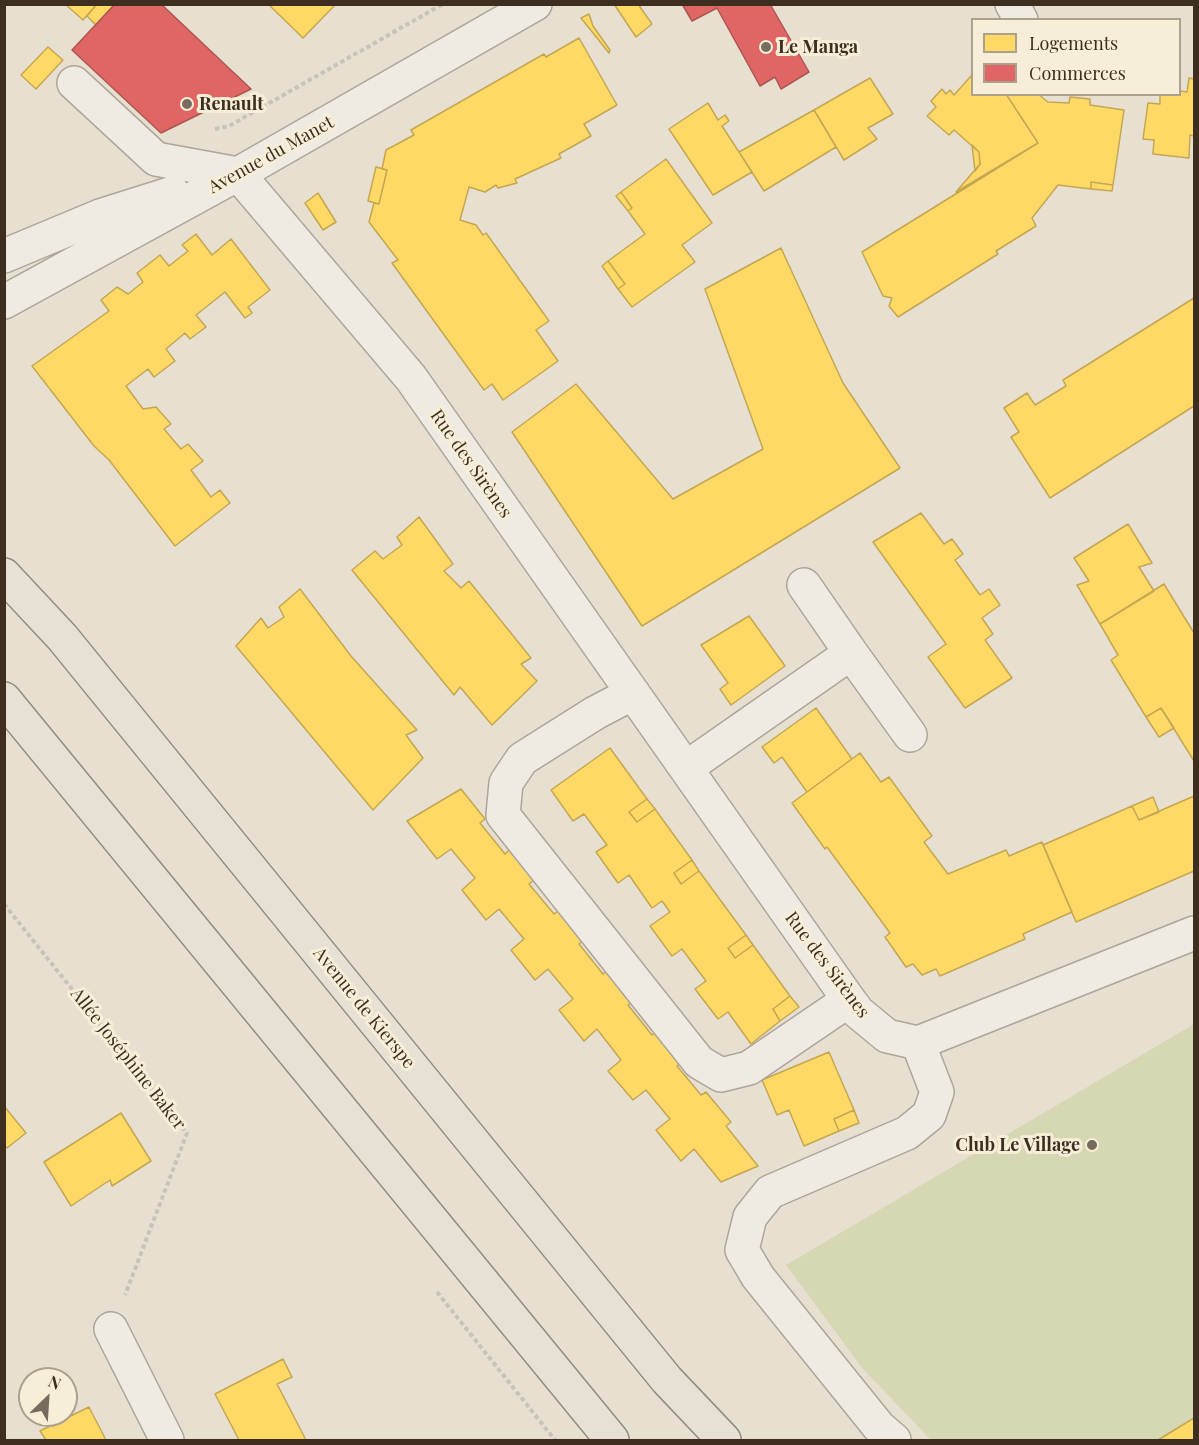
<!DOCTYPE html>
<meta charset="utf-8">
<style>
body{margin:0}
#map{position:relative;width:1199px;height:1445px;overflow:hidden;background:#e7e0d1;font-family:"Playfair Display",serif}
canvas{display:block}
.frame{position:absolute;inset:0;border:6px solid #3d2e20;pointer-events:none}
.legend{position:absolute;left:971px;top:18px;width:210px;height:78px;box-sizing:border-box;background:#f7eed8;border:2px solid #ada18e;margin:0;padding:8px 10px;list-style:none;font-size:18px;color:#3d2e20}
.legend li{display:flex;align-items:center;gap:12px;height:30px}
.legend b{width:30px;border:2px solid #ada18e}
.north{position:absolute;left:18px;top:1367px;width:60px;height:60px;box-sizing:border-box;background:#f7eed8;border:2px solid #ada18e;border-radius:50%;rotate:25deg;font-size:16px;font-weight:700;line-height:24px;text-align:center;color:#3d2e20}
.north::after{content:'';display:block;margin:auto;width:21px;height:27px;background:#786c5e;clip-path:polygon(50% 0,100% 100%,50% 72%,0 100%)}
</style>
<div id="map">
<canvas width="1199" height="1445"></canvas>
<div class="frame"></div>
<ul class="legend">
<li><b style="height:16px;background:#ffd966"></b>Logements</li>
<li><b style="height:16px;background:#e06666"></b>Commerces</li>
</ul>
<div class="north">N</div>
</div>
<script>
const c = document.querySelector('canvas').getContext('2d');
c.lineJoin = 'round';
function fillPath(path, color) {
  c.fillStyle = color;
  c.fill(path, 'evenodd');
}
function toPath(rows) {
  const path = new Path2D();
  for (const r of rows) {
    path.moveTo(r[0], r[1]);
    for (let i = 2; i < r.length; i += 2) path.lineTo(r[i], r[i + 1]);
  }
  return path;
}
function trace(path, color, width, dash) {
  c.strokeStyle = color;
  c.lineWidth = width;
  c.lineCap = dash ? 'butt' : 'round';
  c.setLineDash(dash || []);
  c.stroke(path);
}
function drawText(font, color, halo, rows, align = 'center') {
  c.font = font + ' "Playfair Display",serif';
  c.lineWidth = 6;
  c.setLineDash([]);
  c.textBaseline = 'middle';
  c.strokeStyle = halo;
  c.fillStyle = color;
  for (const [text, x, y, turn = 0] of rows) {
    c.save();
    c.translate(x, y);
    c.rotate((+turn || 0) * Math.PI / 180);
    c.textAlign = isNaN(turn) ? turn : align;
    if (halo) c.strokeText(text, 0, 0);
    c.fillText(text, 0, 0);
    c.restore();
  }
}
fillPath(toPath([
 [1194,1024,1194,1440,931,1440,863,1369,786,1265]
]), '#d6d7b3');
const homes = toPath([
 [65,4,97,4,83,20,65,4],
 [97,4,115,4,96,25,87,16,97,4],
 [268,4,336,4,303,38,268,4],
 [614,4,638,4,652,24,636,37,614,4],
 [589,14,593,26,610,50,609,53,581,18,589,14],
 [579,38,617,105,584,124,591,136,559,154,561,158,515,179,517,183,498,188,496,185,485,192,469,187,460,220,476,225,483,235,486,233,549,321,536,330,558,361,503,400,492,384,484,390,392,263,398,260,369,222,374,203,379,204,387,170,382,169,386,150,414,135,411,130,544,54,546,57,579,38],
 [48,47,63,60,36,89,21,75,48,47],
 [972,75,972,94,1006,94,1038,143,956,192,980,164,979,152,954,130,949,135,927,116,936,107,931,101,942,89,946,94,950,90,954,95,972,75],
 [870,78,893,114,868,128,877,139,844,160,814,110,870,78],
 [1189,78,1194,79,1194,136,1190,135,1189,158,1153,154,1154,140,1143,139,1148,103,1160,104,1160,94,1180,94,1180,91,1187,92,1189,78],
 [1006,94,1038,94,1048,102,1069,103,1070,97,1090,99,1090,105,1124,110,1113,185,1091,182,1091,189,1058,185,1032,218,1036,226,996,251,998,254,898,317,889,306,892,298,883,296,862,252,1038,143,1006,94],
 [708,103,718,120,725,115,729,121,722,126,752,172,713,195,669,129,708,103],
 [814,110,836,147,764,191,739,152,814,110],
 [972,145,979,152,980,164,975,171,972,145],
 [666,159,712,223,682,245,695,262,632,307,618,289,625,284,608,261,645,234,628,211,632,208,621,192,666,159],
 [376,167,387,170,379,204,368,201,376,167],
 [1091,182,1113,185,1112,191,1091,189,1091,182],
 [621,192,632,208,628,211,616,196,621,192],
 [318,193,336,222,323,230,305,203,318,193],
 [196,234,212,255,231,239,270,290,248,307,252,313,245,318,225,292,196,315,206,327,190,339,185,333,166,349,175,361,154,377,148,369,126,386,143,409,156,407,171,424,164,429,181,449,188,444,203,461,191,470,211,497,220,490,230,503,175,546,109,460,94,446,32,366,109,311,101,300,117,287,128,294,143,282,137,273,160,255,169,266,188,251,182,245,196,234],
 [781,248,843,383,900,468,642,626,512,432,576,384,673,499,763,449,705,289,781,248],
 [608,261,625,284,618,289,602,266,608,261],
 [1194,298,1194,406,1050,498,1011,437,1019,432,1004,408,1027,393,1035,405,1066,386,1063,380,1194,298],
 [921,513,944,544,952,539,963,554,955,560,980,595,989,589,1000,605,982,618,993,634,985,640,1012,678,965,708,928,657,946,644,873,542,921,513],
 [419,517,453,564,444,571,461,588,469,581,531,658,521,664,537,681,492,725,460,687,454,695,352,570,375,551,383,559,402,545,397,537,419,517],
 [1128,524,1152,563,1139,567,1154,591,1100,624,1077,585,1089,581,1074,558,1128,524],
 [1164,584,1194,633,1194,761,1161,708,1146,717,1111,660,1118,655,1100,624,1164,584],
 [300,589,351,656,417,730,406,735,423,758,373,810,236,646,261,618,268,628,284,617,279,607,300,589],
 [749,616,785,666,731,705,720,689,728,683,701,645,749,616],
 [816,708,852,759,807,792,782,757,774,763,762,747,816,708],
 [1161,708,1174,728,1159,737,1146,717,1161,708],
 [610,748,647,799,629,812,637,822,655,809,692,860,674,873,681,884,699,871,746,935,728,948,735,958,753,945,790,996,773,1009,780,1021,751,1044,728,1012,718,1019,695,989,706,981,682,949,672,956,650,926,670,912,662,901,652,908,629,875,618,883,596,852,607,845,584,814,573,821,551,790,610,748],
 [860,753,881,782,889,777,932,836,924,842,948,874,1006,850,1009,856,1042,842,1072,912,1023,934,1025,939,940,976,936,969,922,975,913,964,906,967,885,937,890,933,827,847,825,849,792,803,860,753],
 [461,789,485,819,480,823,505,854,510,849,534,880,529,884,554,914,559,910,583,940,579,944,603,974,608,970,633,1001,628,1005,652,1035,657,1031,682,1062,677,1066,701,1095,706,1092,731,1122,726,1126,758,1166,721,1182,694,1149,681,1161,656,1130,670,1119,646,1090,633,1100,608,1071,621,1060,597,1029,584,1041,559,1010,573,999,548,969,535,980,511,950,524,939,499,909,486,920,462,890,475,878,451,849,437,859,407,821,461,789],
 [1194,796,1194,871,1076,922,1043,845,1132,806,1139,820,1194,796],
 [1153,797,1159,812,1139,820,1132,806,1153,797],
 [647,799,655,809,637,822,629,812,647,799],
 [692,860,699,871,681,884,674,873,692,860],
 [746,935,753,945,735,958,728,948,746,935],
 [790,996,799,1007,780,1021,773,1009,790,996],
 [829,1052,854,1110,834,1119,839,1131,804,1146,789,1110,777,1115,762,1080,829,1052],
 [4,1106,26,1133,7,1148,4,1145,4,1106],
 [854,1110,859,1123,839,1131,834,1119,854,1110],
 [121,1113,151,1161,112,1186,110,1180,71,1206,44,1162,121,1113],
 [283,1359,292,1377,277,1384,306,1440,239,1440,215,1394,283,1359],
 [89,1407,106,1440,46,1440,40,1431,89,1407],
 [1194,1418,1194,1440,1158,1440,1194,1418]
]);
fillPath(homes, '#ffd966');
trace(homes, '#c5a651', 1.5);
const shops = toPath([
 [115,4,161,4,251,89,161,133,72,50,115,4],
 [682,4,770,4,809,72,781,89,775,77,760,86,717,8,692,21,682,4]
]);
fillPath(shops, '#e06666');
trace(shops, '#af5551', 1.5);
const minor = toPath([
 [1012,4,1021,20],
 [74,83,156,159,238,174],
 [238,174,411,378,849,1000,858,1012,887,1036,918,1043,1194,933],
 [4,256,100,216,173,193],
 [4,302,238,174,535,4],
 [804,585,851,653],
 [633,693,595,713,522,759,506,783,503,815,699,1062,721,1075,749,1068,849,1000],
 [686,768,851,653,910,735],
 [111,1329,167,1440],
 [894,1440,879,1427,758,1277,742,1250,750,1217,770,1192,907,1133,929,1115,937,1092,918,1043]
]);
const major = toPath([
 [4,575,62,637,667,1380,724,1440],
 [4,699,612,1440]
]);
trace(minor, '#ada599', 36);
trace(major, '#928b80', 36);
trace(toPath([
 [215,129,229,126,443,4],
 [4,473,5,473],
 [4,904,187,1133,125,1295],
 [437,1292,555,1440]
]), '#c8c2b9', 4, [4.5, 3]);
trace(minor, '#efebe3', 33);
trace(major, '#e6e1d4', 33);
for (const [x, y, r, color] of [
 [766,47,6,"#786c5e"],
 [187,104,6,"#786c5e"],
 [1092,1145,6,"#786c5e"]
]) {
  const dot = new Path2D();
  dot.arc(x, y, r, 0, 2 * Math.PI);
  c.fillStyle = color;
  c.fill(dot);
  trace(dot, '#f7eed8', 2);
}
drawText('bold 18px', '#3d2e20', '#f7eed8', [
 ["Le Manga",778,47],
 ["Renault",199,104],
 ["Club Le Village",1080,1145,"right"]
], 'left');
drawText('18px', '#3d2e20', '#f7eed8', [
 ["Avenue du Manet",271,155,-29],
 ["Rue des Sirènes",471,464,55],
 ["Rue des Sirènes",827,965,53],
 ["Avenue de Kierspe",364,1008,51],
 ["Allée Joséphine Baker",128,1059,52]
]);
</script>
